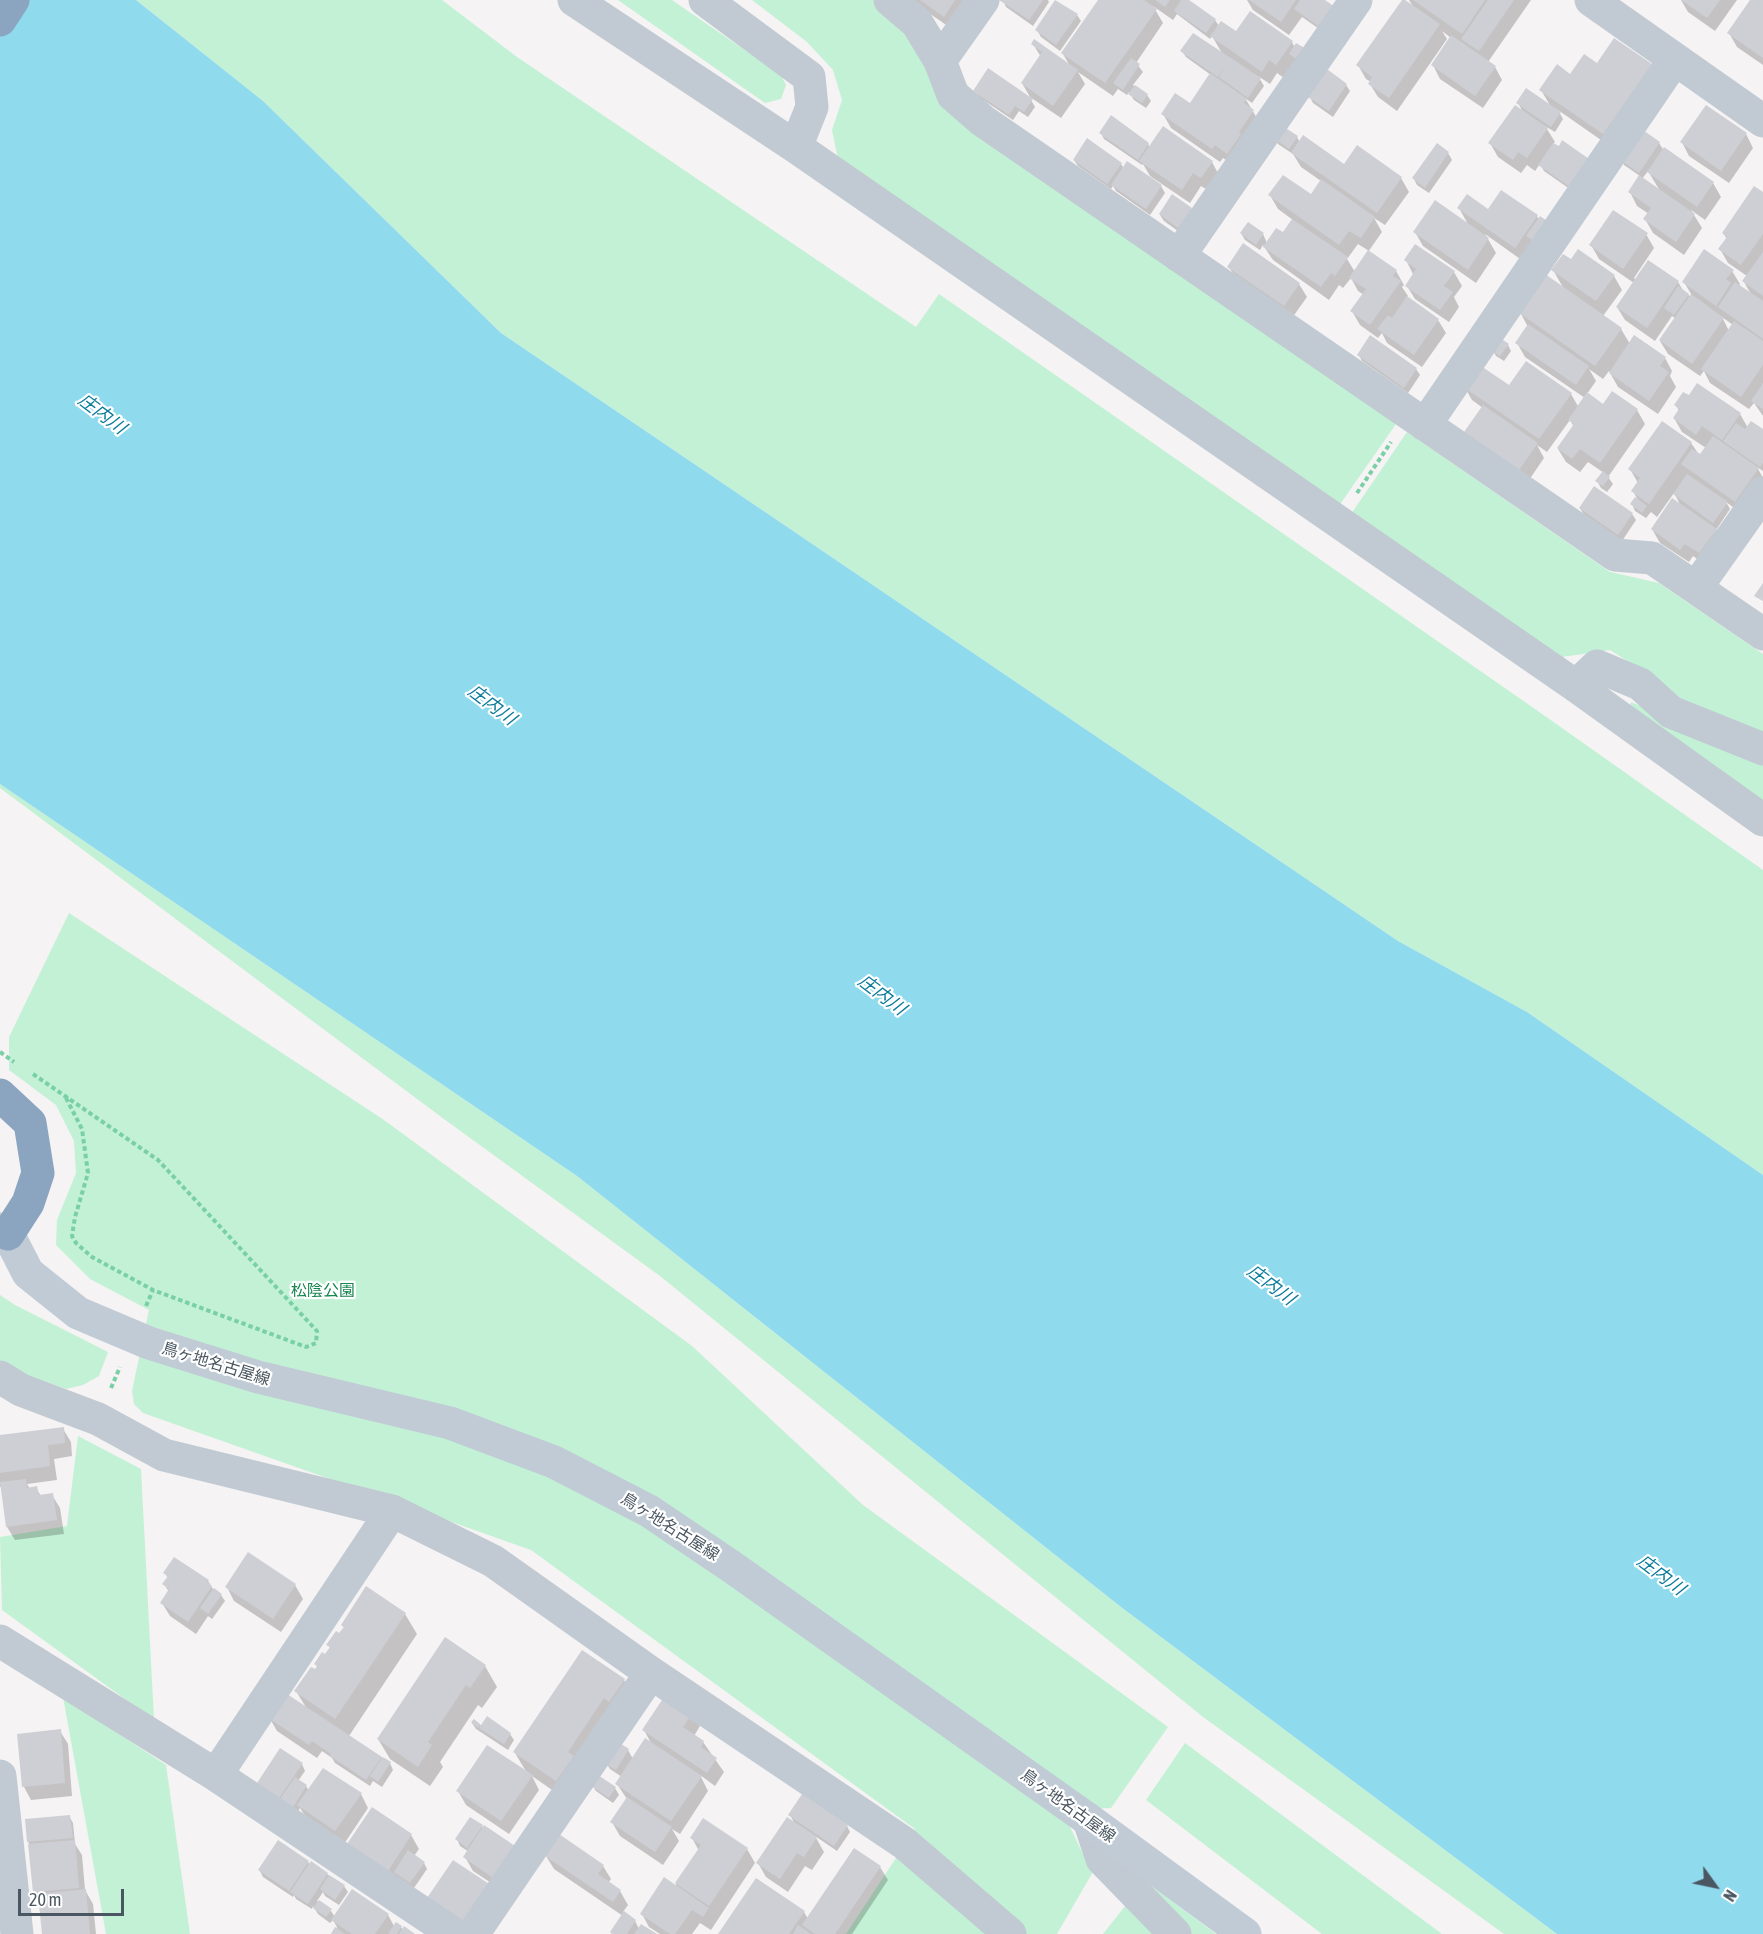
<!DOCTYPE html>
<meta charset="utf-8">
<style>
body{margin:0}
#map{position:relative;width:1763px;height:1934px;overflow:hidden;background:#f5f3f3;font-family:"Asap Condensed",sans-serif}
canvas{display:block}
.north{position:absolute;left:1685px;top:1856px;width:60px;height:60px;-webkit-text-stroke:4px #fff;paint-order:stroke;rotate:123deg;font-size:16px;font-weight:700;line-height:24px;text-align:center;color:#4a5661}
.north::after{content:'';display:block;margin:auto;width:21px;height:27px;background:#4a5661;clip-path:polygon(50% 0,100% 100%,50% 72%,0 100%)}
.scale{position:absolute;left:18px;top:1889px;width:106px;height:27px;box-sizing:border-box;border:3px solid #4a5661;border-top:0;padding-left:8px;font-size:18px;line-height:21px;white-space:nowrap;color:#4a5661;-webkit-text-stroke:4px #fff;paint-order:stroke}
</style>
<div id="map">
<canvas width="1763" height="1934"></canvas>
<div class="north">N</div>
<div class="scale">20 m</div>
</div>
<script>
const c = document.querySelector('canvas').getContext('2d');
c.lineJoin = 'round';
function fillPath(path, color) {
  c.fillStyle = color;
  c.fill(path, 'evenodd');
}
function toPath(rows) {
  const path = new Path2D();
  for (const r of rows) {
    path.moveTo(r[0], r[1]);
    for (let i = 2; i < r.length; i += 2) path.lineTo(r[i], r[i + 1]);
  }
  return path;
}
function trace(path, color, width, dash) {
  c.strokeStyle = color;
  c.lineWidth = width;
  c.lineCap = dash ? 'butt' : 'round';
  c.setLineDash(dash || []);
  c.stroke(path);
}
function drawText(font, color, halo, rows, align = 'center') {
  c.font = font + ' "Asap Condensed","Noto Sans JP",sans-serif';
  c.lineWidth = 4.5;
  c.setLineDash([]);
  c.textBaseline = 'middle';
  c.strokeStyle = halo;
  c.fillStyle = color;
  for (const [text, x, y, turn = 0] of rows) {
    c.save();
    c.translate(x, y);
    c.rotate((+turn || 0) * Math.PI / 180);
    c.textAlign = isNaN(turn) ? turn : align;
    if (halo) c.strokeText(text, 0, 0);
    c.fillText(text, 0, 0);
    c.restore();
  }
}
fillPath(toPath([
 [136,0,442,0,517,57,916,327,939,294,1545,716,1763,870,1763,1175,1527,1012,1398,941,501,333,263,101],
 [618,0,672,0,781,75,786,85,781,99,765,103],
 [752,0,873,0,910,30,937,87,1396,424,1336,510,839,164,832,130,842,100,833,70,807,42],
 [1407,432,1610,572,1659,583,1763,654,1763,737,1677,701,1650,675,1610,650,1555,658,1349,517],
 [1631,702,1763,758,1763,801,1629,709],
 [0,784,577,1176,1121,1607,1557,1934,1504,1934,1203,1717,660,1276,444,1119,0,788],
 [69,913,384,1120,692,1346,863,1505,1168,1727,1111,1808,1062,1810,1083,1854,1094,1870,1057,1934,846,1934,915,1829,531,1550,143,1413,134,1404,132,1391,149,1310,90,1279,56,1245,57,1220,76,1173,74,1141,56,1105,9,1070,9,1037],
 [0,1295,15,1305,108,1352,99,1376,83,1385,66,1389,0,1366],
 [78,1436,141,1469,154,1720,2,1610,0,1537,67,1526],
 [63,1697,166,1765,190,1934,106,1934],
 [1185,1743,1442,1934,1322,1934,1146,1800],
 [1112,1856,1216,1934,1187,1934],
 [1133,1896,1167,1934,1103,1934]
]), '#c3f1d5');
fillPath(toPath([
 [0,0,136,0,263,101,501,333,1398,941,1527,1012,1763,1175,1763,1934,1557,1934,1121,1607,577,1176,0,784]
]), '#90daee');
fillPath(toPath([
 [910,0,967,0,952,29],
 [1003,0,1048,0,1049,2,1033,26,1006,7],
 [1100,0,1187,0,1215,20,1219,26,1236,33,1292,42,1295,48,1306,51,1284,78,1277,73,1270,84,1258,76,1264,86,1252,103,1245,98,1261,125,1235,166,1223,158,1220,162,1171,128,1163,114,1190,106,1211,75,1186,57,1182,51,1223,55,1212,36,1210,39,1177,14,1173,20,1153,6,1163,23,1136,63,1143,72,1133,85,1147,95,1151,101,1146,108,1134,100,1129,92,1127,95,1118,89,1113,96,1078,72,1085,84,1061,118,1030,97,1022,83,1041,57,1033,44,1070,66,1063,54],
 [1247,0,1322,0,1325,33,1302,17,1289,35,1253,10],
 [1409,0,1531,0,1488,62,1495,67,1502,80,1483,108,1440,79,1433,65,1451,38,1442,31,1447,39,1397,111,1378,97,1370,84,1371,82,1366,79,1358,65,1414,8],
 [1681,0,1737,0,1715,31,1688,12],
 [1752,0,1763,0,1763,65,1737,47,1729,33],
 [1077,15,1081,21,1060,51,1041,37,1037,30],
 [1597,65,1651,65,1611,147,1558,110,1563,119,1555,132,1545,126,1555,142,1553,144,1577,194,1544,171,1540,164,1535,171,1527,165,1521,173,1498,157,1490,143,1523,112,1518,103,1551,107,1541,90],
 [1346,85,1350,91,1333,117,1313,103,1310,97],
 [975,91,1031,100,1035,107,1028,117,1019,111,1013,120,979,97],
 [1101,133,1148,144,1150,147,1212,162,1219,175,1209,191,1201,186,1190,203,1150,176,1143,164,1142,165,1104,139],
 [1746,134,1753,148,1729,183,1689,156,1682,142],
 [1274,137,1297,137,1300,143,1345,166,1401,178,1409,192,1385,225,1374,218,1382,232,1368,252,1396,271,1404,285,1402,287,1408,296,1406,298,1438,320,1446,333,1422,367,1387,343,1382,333,1378,338,1360,325,1352,311,1364,295,1358,291,1351,278,1343,288,1339,285,1329,300,1273,260,1263,245,1260,250,1245,240,1241,233,1263,234,1267,243,1283,234,1293,220,1278,209,1270,195,1311,196,1321,181,1301,167,1293,154,1278,144],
 [1358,244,1369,251,1355,272,1347,259],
 [1659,143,1664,151,1713,183,1721,197,1705,220,1691,210,1702,228,1684,255,1653,233,1645,219,1649,214,1637,206,1630,192,1640,176,1624,165,1621,159],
 [1648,171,1660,191,1642,179],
 [1437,146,1448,153,1452,160,1429,193,1417,185,1414,179],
 [1074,160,1121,164,1124,169,1161,186,1165,193,1150,215,1116,191,1113,186,1111,189,1078,166],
 [1763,194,1763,416,1754,403,1749,409,1710,383,1704,371,1700,376,1668,354,1660,341,1676,319,1672,316,1655,341,1625,320,1617,307,1634,283,1599,259,1591,245,1646,234,1654,248,1634,278,1636,280,1648,262,1678,282,1684,292,1694,299,1684,282,1732,271,1740,284,1739,286,1752,296,1744,282,1747,276,1728,263,1720,249,1727,239,1723,233],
 [1722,317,1733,325,1729,331],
 [1459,208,1537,216,1539,220,1546,222,1523,261,1485,234,1496,253,1476,283,1423,246,1415,232,1469,226],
 [1191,209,1194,215,1182,234,1164,221,1160,215],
 [1406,260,1454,272,1462,286,1454,297,1459,307,1449,322,1415,299,1407,286,1413,274],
 [1229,267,1299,284,1307,297,1292,318,1237,280],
 [1553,270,1614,276,1622,290,1603,316,1621,329,1630,344,1665,358,1672,371,1670,376,1676,387,1658,414,1618,387,1609,371,1603,379,1589,369,1596,381,1587,394,1604,406,1637,410,1645,424,1608,477,1613,484,1607,492,1601,488,1597,481,1604,473,1588,462,1580,472,1566,462,1558,449,1574,427,1570,420,1547,452,1537,445,1544,458,1527,483,1483,408,1472,400,1464,386,1509,387,1571,394,1579,408,1585,398,1525,357,1517,343,1528,327,1520,312,1564,289],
 [1508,345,1511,351,1504,361,1496,356,1492,349],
 [1359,355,1416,369,1420,375,1408,393,1362,361],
 [1676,405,1740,414,1748,428,1763,431,1763,471,1757,467,1763,478,1744,515,1726,502,1730,509,1716,530,1723,543,1707,566,1693,556,1689,562,1660,543,1652,529,1681,506,1674,493,1657,517,1651,512,1646,518,1635,511,1632,504,1639,502,1633,491,1638,483,1630,469,1691,443,1700,456,1706,448,1682,432,1674,418,1679,411],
 [1580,508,1632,514,1636,520,1622,541,1584,515],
 [63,1429,71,1442,72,1456,54,1459,57,1480,27,1484,30,1489,36,1488,41,1496,52,1495,60,1508,64,1534,15,1540,7,1527,2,1487,0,1487,0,1437],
 [165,1573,208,1581,213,1589,221,1595,225,1601,212,1619,208,1616,196,1634,170,1616,162,1603,169,1592,164,1584,168,1578],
 [295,1585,303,1599,281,1632,234,1601,227,1587],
 [405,1614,417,1634,349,1736,390,1763,393,1770,382,1787,373,1781,370,1786,335,1763,332,1758,322,1751,317,1758,277,1731,269,1717,307,1709,296,1691,315,1672,318,1668,316,1664,326,1656,331,1649,328,1645,345,1629,342,1625],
 [485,1666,497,1687,482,1708,478,1705,440,1762,443,1767,430,1786,390,1759,378,1739],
 [624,1680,636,1700,568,1801,532,1776,539,1790,509,1834,466,1805,458,1791,527,1773,515,1753],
 [692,1713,700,1726,694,1736,703,1742,724,1772,715,1786,700,1775,708,1791,680,1834,672,1829,679,1841,663,1865,620,1836,612,1822,627,1799,617,1784,622,1777,610,1769,606,1763,628,1750,633,1759,652,1745,644,1730],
 [474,1721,482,1726,510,1734,514,1740,508,1750,476,1729,472,1723],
 [60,1731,68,1744,72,1796,31,1800,24,1787],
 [302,1764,305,1771,298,1781,306,1786,309,1791,361,1794,368,1808,344,1844,307,1819,300,1808,297,1813,262,1790],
 [598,1777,615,1788,619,1795,613,1803,596,1791,592,1785],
 [790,1815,847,1826,850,1832,837,1851,815,1836,824,1852,812,1870,805,1866,788,1892,766,1877,758,1863,795,1824],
 [69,1816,73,1823,75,1844,82,1855,85,1890,93,1904,96,1934,43,1934,40,1901,34,1892,30,1845,28,1842],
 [482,1826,484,1829,508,1894,473,1871,465,1857,469,1852,460,1846,457,1839],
 [411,1835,419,1849,414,1856,424,1863,427,1869,414,1888,357,1858],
 [692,1838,747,1849,755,1863,711,1930,700,1923,692,1934,660,1934,649,1927,642,1914,675,1886,699,1851],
 [546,1856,603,1866,611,1879,608,1883,620,1891,628,1905,623,1912,635,1921,639,1929,654,1934,613,1934,623,1916,554,1869],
 [308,1862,310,1865,327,1874,344,1886,348,1892,339,1905,325,1896,323,1892,317,1901,331,1911,335,1917,388,1915,394,1926,401,1927,403,1930,412,1934,333,1934,337,1927,333,1920,330,1923,318,1914,313,1906,312,1909,296,1899,294,1895,293,1897,263,1877,260,1871],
 [880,1867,888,1880,852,1934,720,1934,804,1912,808,1919]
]), '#0003');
fillPath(toPath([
 [920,0,955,0,944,17],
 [999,0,1043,0,1029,20],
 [1055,0,1078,14,1056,45,1035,30],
 [1098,0,1144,0,1157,9,1105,83,1061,53],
 [1155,0,1170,0,1165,7],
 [1181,0,1189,0,1216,19,1206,33,1174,11],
 [1249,0,1296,0,1281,22],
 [1300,0,1325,0,1335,7,1321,28,1294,9],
 [1402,0,1405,0,1440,24,1389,98,1368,84,1372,77,1356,65],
 [1413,0,1485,0,1462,34],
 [1488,0,1514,0,1479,51,1461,39],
 [1681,0,1720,0,1707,18],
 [1750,0,1763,0,1763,58,1727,33],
 [1250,11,1293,41,1276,65,1269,60,1262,72,1210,36,1221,21,1236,31],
 [1193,33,1261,78,1248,98,1219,77,1227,63,1218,77,1180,51],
 [1451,35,1496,66,1475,96,1431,65],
 [1614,38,1652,64,1603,134,1539,90,1557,64,1570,74,1584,54,1597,63],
 [1034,39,1078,70,1053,106,1021,83,1042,52,1031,44],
 [1296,43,1308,50,1300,61,1289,54],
 [1131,58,1140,64,1123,90,1113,83],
 [988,68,1033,99,1024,112,1015,106,1009,115,973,91],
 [1327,69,1347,84,1329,111,1308,97],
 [1210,73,1247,99,1244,103,1254,110,1239,132,1241,134,1227,154,1215,145,1212,149,1161,114,1175,93,1190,103],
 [1135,85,1148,94,1142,103,1128,94],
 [1526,88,1561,112,1551,127,1516,103],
 [1515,105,1548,128,1527,158,1518,152,1513,160,1488,143],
 [1706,105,1747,133,1721,171,1680,142],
 [1111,115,1149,143,1138,160,1099,133],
 [1281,125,1298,136,1289,149,1272,137],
 [1163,126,1213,161,1201,178,1193,173,1182,190,1139,161],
 [1640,128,1660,142,1639,173,1619,159],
 [1303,135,1344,164,1357,145,1402,177,1377,213,1291,153],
 [1087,138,1122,163,1107,184,1073,160],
 [1562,140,1592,161,1573,189,1538,165,1553,143,1559,146],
 [1437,143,1449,152,1425,188,1412,178],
 [1664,147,1714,182,1697,207,1647,172],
 [1127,161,1162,185,1146,209,1111,185],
 [1283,175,1311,194,1321,179,1375,217,1361,238,1349,231,1339,245,1268,195],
 [1639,175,1695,214,1676,242,1643,219,1651,208,1628,192],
 [1754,186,1763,192,1763,234,1741,265,1718,249,1727,237,1722,233],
 [1501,190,1538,215,1515,248,1457,208,1467,194,1488,209],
 [1172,194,1192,208,1178,228,1159,214],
 [1435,200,1489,238,1468,270,1413,232],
 [1613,210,1648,233,1623,269,1589,245],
 [1540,216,1547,221,1534,241,1526,236],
 [1292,219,1348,257,1335,276,1331,273,1321,287,1263,247,1276,228,1283,232],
 [1248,222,1264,233,1256,245,1240,233],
 [1243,243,1300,283,1284,306,1227,267],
 [1415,244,1455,271,1444,286,1453,292,1440,310,1405,286,1416,269,1404,260],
 [1578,249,1615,275,1596,301,1551,270,1563,254,1571,259],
 [1704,249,1734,270,1726,279,1731,283,1716,306,1682,282],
 [1368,250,1397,270,1393,276,1401,281,1370,325,1350,311,1366,289,1349,278],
 [1763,252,1763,296,1742,281],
 [1648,260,1679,281,1647,328,1616,307],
 [1545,274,1622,328,1595,366,1518,312],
 [1735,282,1763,301,1763,339,1718,307],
 [1678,286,1689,294,1674,315,1664,308],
 [1691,294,1724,318,1692,364,1659,340],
 [1407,296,1439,319,1414,355,1377,329,1388,315,1392,318],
 [1734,321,1763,341,1763,365,1741,397,1701,369],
 [1528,324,1589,366,1576,385,1515,343],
 [1370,335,1417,368,1404,388,1357,355],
 [1634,335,1666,357,1660,366,1669,372,1649,401,1609,373],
 [1499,337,1509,344,1500,356,1490,349],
 [1526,361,1572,393,1539,439,1462,386,1478,364,1509,385],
 [1697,383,1741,413,1722,440,1702,426,1696,435,1673,418,1679,409,1674,405,1683,392,1689,395],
 [1763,383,1763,409,1751,401],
 [1612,391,1638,409,1600,463,1580,449,1572,459,1557,448,1574,424,1568,420,1587,392,1603,404],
 [1483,405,1538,443,1519,470,1464,432],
 [1662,421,1692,442,1649,504,1631,491,1640,478,1628,469],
 [1751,421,1763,429,1763,463,1760,467,1723,441,1736,423,1745,429],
 [1713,436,1759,468,1735,502,1681,464,1692,449,1700,454],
 [1603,471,1610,477,1603,486,1595,481],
 [1687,474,1728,502,1713,523,1673,494],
 [1594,486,1633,513,1618,535,1579,508],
 [1635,497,1647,506,1642,513,1630,504],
 [1672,498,1717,529,1699,553,1685,544,1680,550,1651,529],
 [1763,583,1763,601,1754,596],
 [64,1427,65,1443,48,1445,50,1466,0,1473,0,1435],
 [26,1479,27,1488,37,1486,39,1495,53,1493,57,1520,6,1527,0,1482],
 [248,1552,296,1584,273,1619,225,1587],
 [174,1557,209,1580,207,1582,212,1586,188,1622,160,1603,169,1589,162,1584,168,1576,163,1573],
 [366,1586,406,1613,335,1719,294,1691,311,1667,315,1669,317,1666,314,1664,322,1652,325,1654,330,1647,326,1645,336,1631,339,1633,344,1627,341,1625],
 [214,1588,222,1594,208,1614,200,1608],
 [445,1637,486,1665,470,1688,466,1685,428,1742,432,1745,418,1767,377,1739],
 [582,1650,625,1679,609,1702,604,1698,568,1752,574,1756,556,1781,513,1752],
 [284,1692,382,1757,366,1780,330,1756,331,1754,312,1741,309,1745,267,1717],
 [666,1694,693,1712,683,1727,704,1741,701,1747,717,1758,707,1773,642,1730],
 [487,1716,511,1733,504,1744,479,1728],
 [474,1719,480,1724,478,1728,471,1722],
 [61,1729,65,1783,22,1787,17,1734],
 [645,1738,702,1776,671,1821,615,1784],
 [618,1742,629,1749,616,1770,604,1763],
 [487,1745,533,1775,501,1821,456,1791],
 [280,1748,303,1763,279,1798,257,1783],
 [383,1757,391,1762,378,1782,370,1776],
 [323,1768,362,1793,335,1831,297,1805],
 [598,1775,616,1787,609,1798,590,1785],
 [295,1777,307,1785,293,1807,280,1799],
 [802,1794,848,1825,834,1846,788,1815],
 [627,1797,672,1827,655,1852,610,1822],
 [372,1807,412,1834,388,1871,347,1844],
 [70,1815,73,1838,27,1842,25,1819],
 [470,1817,483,1825,467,1848,455,1839],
 [787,1817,817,1837,804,1857,797,1853,780,1879,756,1863],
 [703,1818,748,1848,709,1906,675,1883,701,1845,690,1838],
 [484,1825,521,1850,499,1882,463,1857],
 [559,1834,604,1865,598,1874,621,1890,613,1902,545,1856],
 [75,1840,79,1888,33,1892,28,1844],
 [278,1840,309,1861,289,1891,258,1870],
 [854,1848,881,1866,835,1934,815,1934,802,1925],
 [408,1850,425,1862,410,1883,394,1872],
 [453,1860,489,1884,464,1923,427,1898],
 [311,1861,328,1873,308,1904,290,1892],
 [329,1875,345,1885,335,1900,320,1889],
 [664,1877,709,1908,703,1917,692,1910,675,1934,670,1934,640,1914],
 [756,1878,805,1911,789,1934,718,1934],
 [86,1889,90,1934,42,1934,38,1894],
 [352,1889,389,1914,375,1934,352,1934,331,1920],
 [319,1900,332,1909,326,1917,313,1908],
 [624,1911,636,1920,627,1934,612,1934,610,1932],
 [396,1922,402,1926,397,1934,390,1934,388,1933],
 [641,1924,657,1934,634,1934],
 [798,1925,811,1934,793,1934],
 [404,1926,415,1934,399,1934],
 [335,1927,345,1934,331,1934]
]), '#cdcfd5');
trace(toPath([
 [1357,493,1391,442],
 [0,1052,14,1062],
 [33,1074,158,1160,317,1331,316,1343,306,1347,153,1290,92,1257,76,1243,72,1236,75,1217,88,1173,82,1129,66,1098],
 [146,1306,153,1290],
 [111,1388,120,1367]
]), '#7ad0a6', 4, [4.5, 3]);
trace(toPath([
 [574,0,796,147,1576,686,1763,820],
 [705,0,809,77,812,107,796,147],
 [890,0,917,23,940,61,953,95,983,121,1615,555,1652,558,1763,634],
 [1591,0,1763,121],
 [940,61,983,0],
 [1179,256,1356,0],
 [1425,425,1675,59],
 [1696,588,1763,493],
 [1576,686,1597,666,1640,684,1671,712,1763,749],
 [0,1377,21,1390,98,1419,164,1455,392,1511,493,1561,651,1673,904,1843,1010,1934],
 [0,1641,216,1775,454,1934],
 [216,1775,392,1511],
 [0,1776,17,1934],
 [1089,1820,1102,1859,1175,1934],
 [473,1934,651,1673]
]), '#c1cad2', 33);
trace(toPath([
 [0,1229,8,1234,28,1273,78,1313,149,1343,258,1377,450,1423,554,1462,649,1511,732,1567,1089,1820,1245,1934]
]), '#c1cbd6', 33);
trace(toPath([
 [0,20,13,0],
 [0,1095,30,1123,38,1173,28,1203,8,1234]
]), '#8ba5c1', 33);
drawText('16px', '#17864f', '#fff', [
 ["松陰公園",323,1291]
]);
drawText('16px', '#4a5661', '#fff', [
 ["鳥ヶ地名古屋線",216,1364,17],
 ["鳥ヶ地名古屋線",670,1527,32],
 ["鳥ヶ地名古屋線",1068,1806,36]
]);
drawText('italic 18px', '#0c7c9b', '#fff', [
 ["庄内川",102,414,37],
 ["庄内川",492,705,37],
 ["庄内川",882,995,37],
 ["庄内川",1271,1285,37],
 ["庄内川",1661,1575,37]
]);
</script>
